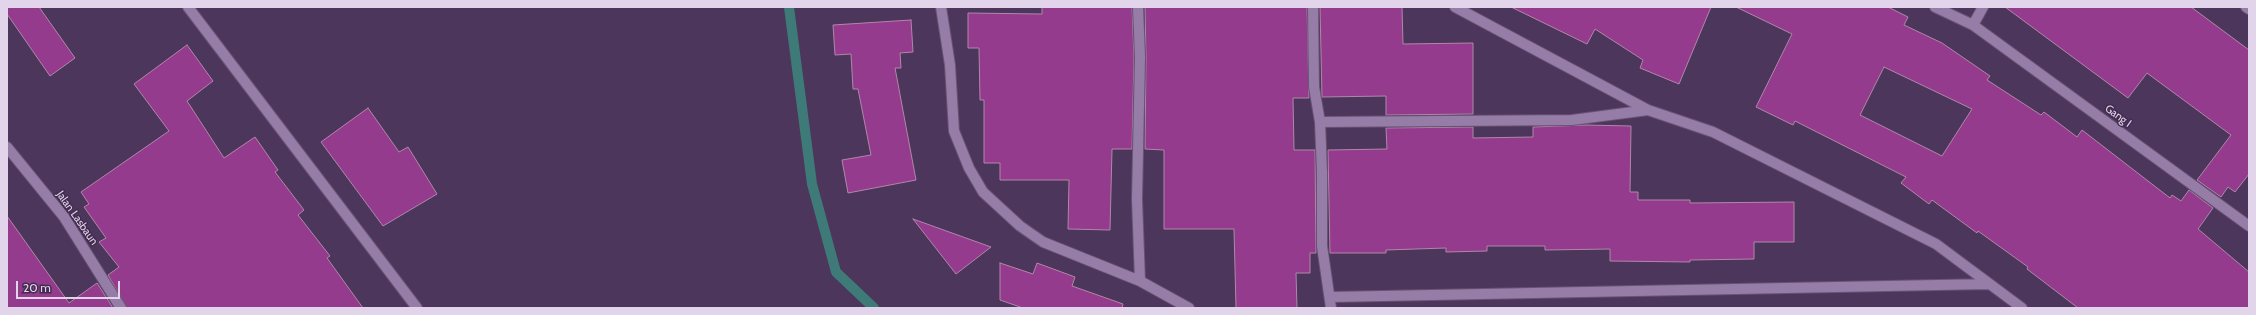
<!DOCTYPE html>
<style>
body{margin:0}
#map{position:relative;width:2256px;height:315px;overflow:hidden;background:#4d365b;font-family:Cabin,sans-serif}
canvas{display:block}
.frame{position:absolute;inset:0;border:8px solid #e2d4eb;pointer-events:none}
.scale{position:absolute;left:16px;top:281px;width:104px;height:18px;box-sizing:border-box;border:2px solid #e2d4eb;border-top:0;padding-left:5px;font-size:12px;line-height:14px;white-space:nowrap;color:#e2d4eb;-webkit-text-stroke:3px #422c50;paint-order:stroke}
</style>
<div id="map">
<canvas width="2256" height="315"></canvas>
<div class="frame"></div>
<div class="scale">20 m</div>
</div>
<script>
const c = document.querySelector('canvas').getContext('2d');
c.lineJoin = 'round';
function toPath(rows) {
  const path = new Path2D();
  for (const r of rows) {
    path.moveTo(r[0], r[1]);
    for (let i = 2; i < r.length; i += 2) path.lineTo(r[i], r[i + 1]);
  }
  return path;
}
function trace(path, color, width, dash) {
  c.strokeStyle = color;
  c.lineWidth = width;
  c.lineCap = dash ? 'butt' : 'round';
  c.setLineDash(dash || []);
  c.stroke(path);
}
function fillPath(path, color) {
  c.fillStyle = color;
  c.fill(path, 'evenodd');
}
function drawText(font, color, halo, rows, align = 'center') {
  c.font = font + ' Cabin,sans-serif';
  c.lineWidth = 3;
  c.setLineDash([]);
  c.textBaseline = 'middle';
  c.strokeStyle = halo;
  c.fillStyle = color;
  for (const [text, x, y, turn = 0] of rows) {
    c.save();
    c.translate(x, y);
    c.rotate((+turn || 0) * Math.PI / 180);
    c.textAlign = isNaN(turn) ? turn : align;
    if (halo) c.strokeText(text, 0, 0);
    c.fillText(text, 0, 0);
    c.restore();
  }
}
trace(toPath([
 [789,7,812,184,836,272,874,308]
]), '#3e7a78', 10);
const building = toPath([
 [7,7,39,7,75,58,50,76,7,14,7,7],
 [1042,7,1132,7,1134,57,1132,149,1112,149,1110,230,1068,229,1069,180,1000,180,1000,163,984,163,984,100,980,100,979,48,968,48,968,13,1042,14,1042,7],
 [1145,7,1307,7,1309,98,1293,98,1294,150,1315,150,1316,253,1310,253,1310,273,1296,273,1297,308,1236,308,1234,229,1164,229,1164,150,1145,149,1146,57,1145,7],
 [1320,7,1402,7,1403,44,1473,43,1473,114,1386,115,1386,96,1322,97,1320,7],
 [1511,7,1711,7,1679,84,1640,68,1643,60,1595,29,1587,44,1511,7],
 [1736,7,1888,7,1908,17,1904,25,1942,43,1990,76,1987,80,2041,115,2044,112,2077,137,2082,130,2170,198,2172,195,2181,201,2189,190,2213,208,2198,229,2249,272,2249,308,2078,308,2027,269,2028,267,1978,231,1977,233,1932,200,1929,204,1901,183,1906,177,1795,121,1793,125,1756,107,1792,34,1736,7],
 [1884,67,1972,109,1942,156,1860,115,1884,67],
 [2005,7,2191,7,2249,50,2249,174,2235,192,2228,187,2221,197,2197,180,2231,135,2147,73,2128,98,2005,7],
 [911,20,913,52,900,53,901,68,895,68,916,180,848,193,842,160,871,155,858,89,853,89,851,54,835,55,833,25,911,20],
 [187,45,213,81,187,101,224,158,255,137,278,170,275,172,304,210,298,215,330,256,327,258,363,308,127,308,108,275,119,267,99,242,106,238,84,207,89,204,81,192,169,131,134,84,187,45],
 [368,108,399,152,408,147,437,194,383,226,321,142,368,108],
 [1586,125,1631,126,1630,192,1638,192,1638,200,1690,200,1690,203,1794,202,1794,242,1754,242,1754,259,1690,260,1690,262,1610,261,1610,249,1545,250,1545,246,1487,246,1487,251,1446,252,1446,248,1386,250,1386,253,1330,253,1328,150,1387,149,1386,128,1473,127,1473,138,1533,137,1533,127,1586,125],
 [7,216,69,303,97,283,113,308,7,308,7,216],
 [913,219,991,247,956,274,913,219],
 [1000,263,1033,274,1037,263,1075,277,1072,286,1123,304,1122,308,1023,308,1000,300,1000,263]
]);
fillPath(building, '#953b8d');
trace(building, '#b087a9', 1);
const minor = toPath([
 [188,7,417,308],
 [941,7,950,65,954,131,969,168,983,192,1020,226,1043,242,1140,281,1189,308],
 [1138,7,1140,57,1137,199,1140,281],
 [1313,7,1314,87,1320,122,1322,172,1322,246,1331,308],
 [1455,7,1648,110,1713,132,1936,244,2022,308],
 [1935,7,1973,25,2249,226],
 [2246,7,2249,9],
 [1973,25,1983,7],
 [1320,122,1572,120,1648,110],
 [7,147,64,217,121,308],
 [1331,297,1989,284]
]);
trace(minor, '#675373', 12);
trace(minor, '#967da7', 10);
drawText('11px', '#e2d4eb', '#422c50', [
 ["Gang I",2118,116,36],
 ["Jalan Lasbaun",77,218,55]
]);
</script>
